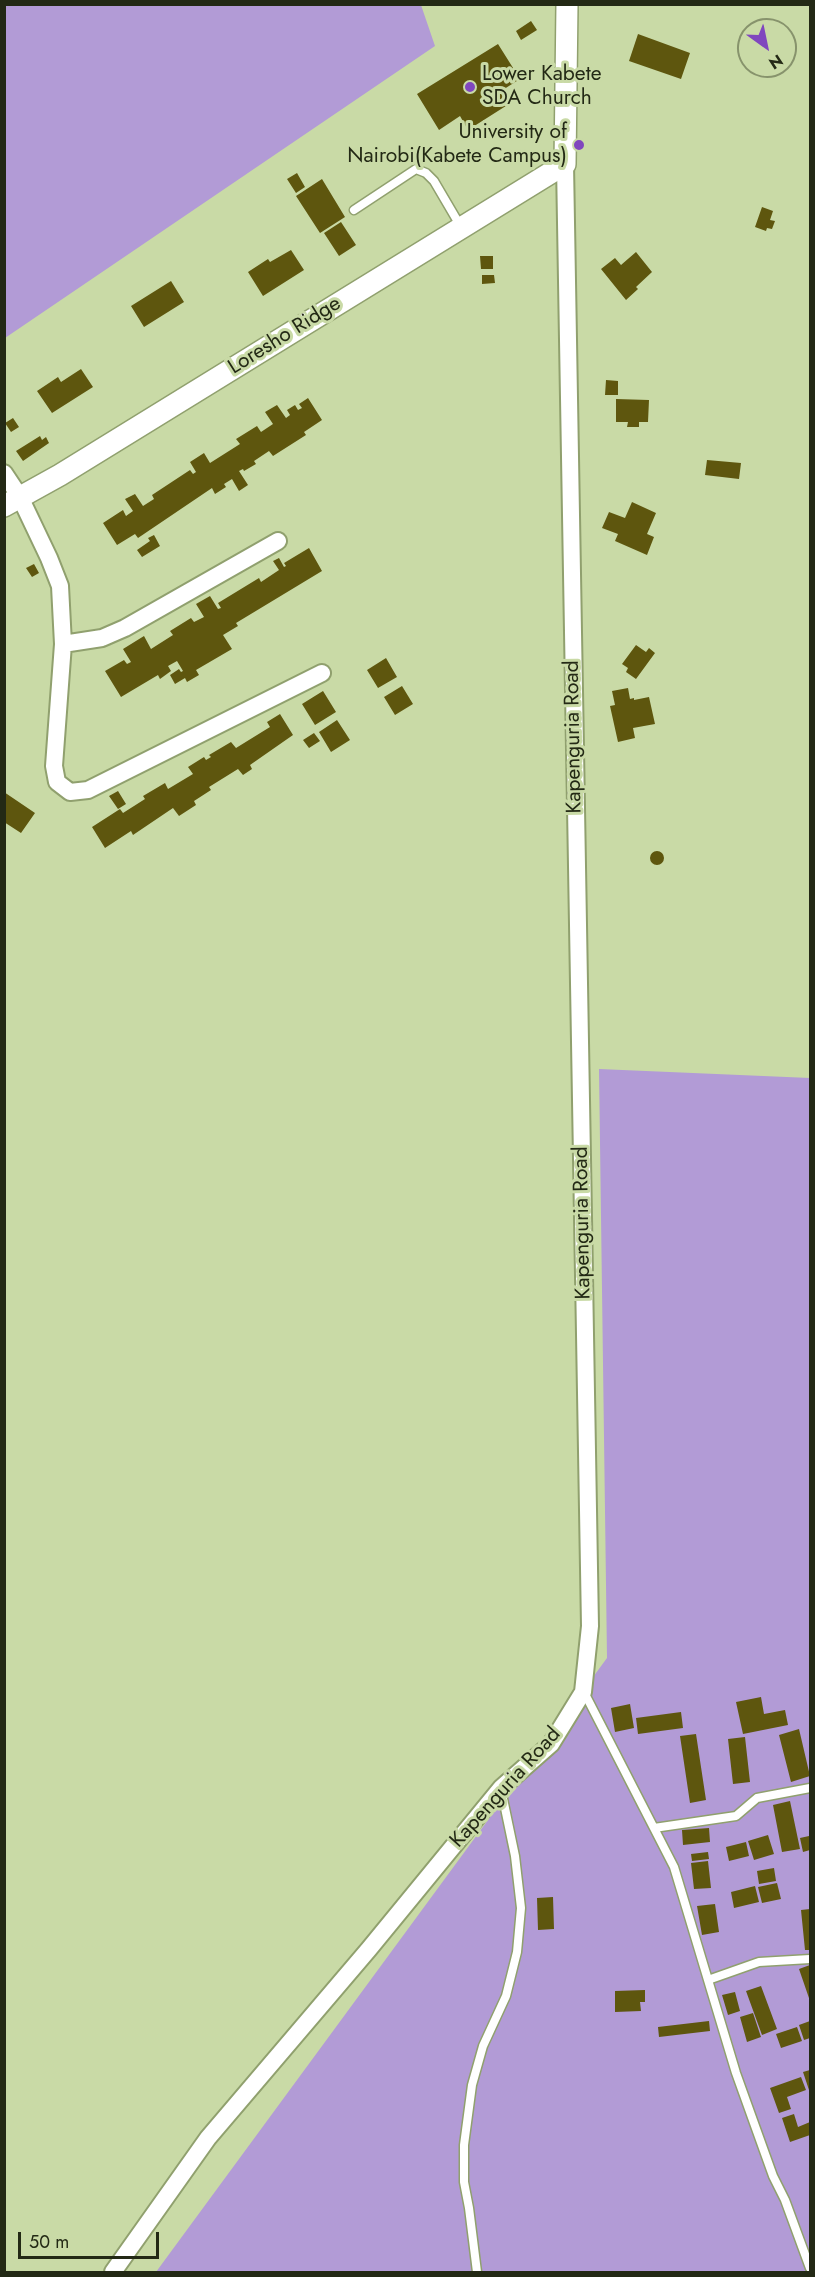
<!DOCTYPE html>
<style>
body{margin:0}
#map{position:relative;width:815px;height:2277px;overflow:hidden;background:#c9daa6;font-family:Jost,sans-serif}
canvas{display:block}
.frame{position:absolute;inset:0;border:6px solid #232915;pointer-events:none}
.north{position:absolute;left:737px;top:18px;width:60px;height:60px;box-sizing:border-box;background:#c9daa6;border:2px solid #87936c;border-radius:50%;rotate:147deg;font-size:16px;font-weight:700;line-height:24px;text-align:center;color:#232915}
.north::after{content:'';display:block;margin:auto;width:21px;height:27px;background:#8047be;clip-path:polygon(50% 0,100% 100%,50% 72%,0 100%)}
.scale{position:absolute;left:18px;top:2232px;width:141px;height:27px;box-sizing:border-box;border:3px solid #232915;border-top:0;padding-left:8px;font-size:18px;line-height:21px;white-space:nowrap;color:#232915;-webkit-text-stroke:4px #c9daa6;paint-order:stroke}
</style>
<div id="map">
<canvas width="815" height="2277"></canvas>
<div class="frame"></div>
<div class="north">N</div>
<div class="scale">50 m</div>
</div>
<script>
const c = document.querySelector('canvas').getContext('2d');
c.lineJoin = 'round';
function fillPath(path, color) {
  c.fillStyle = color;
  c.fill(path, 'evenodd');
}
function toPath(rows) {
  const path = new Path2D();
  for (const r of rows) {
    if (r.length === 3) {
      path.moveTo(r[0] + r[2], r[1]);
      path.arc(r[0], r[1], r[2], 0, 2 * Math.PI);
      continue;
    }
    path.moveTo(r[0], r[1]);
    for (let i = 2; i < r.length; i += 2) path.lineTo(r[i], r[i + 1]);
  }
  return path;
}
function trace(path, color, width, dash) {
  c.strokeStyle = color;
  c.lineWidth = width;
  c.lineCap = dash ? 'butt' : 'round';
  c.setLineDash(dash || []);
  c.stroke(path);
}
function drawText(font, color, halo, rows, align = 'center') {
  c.font = font + ' Jost,sans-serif';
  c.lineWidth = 6;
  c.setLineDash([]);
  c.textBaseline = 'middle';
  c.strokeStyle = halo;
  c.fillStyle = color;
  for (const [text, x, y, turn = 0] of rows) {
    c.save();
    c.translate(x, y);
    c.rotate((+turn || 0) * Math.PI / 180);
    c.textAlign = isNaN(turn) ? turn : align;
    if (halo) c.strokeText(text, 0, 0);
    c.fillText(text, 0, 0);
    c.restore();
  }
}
fillPath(toPath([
 [5,4,421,5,435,46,5,338],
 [599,1069,810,1078,810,2272,156,2272,607,1658]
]), '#b29bd6');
fillPath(toPath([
 [531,21,537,30,521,40,516,31],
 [638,34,690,53,681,79,629,61],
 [498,44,520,79,501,91,509,104,468,130,460,116,439,130,417,94],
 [297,173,305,187,296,193,287,179],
 [322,179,345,217,320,233,296,196],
 [762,207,773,211,770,220,775,221,772,229,767,228,766,231,755,227],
 [341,222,356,245,339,256,324,233],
 [291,250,304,270,263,296,248,272,268,259,270,262],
 [636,252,652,272,636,287,638,289,626,300,601,269,615,258,621,265],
 [480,256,493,256,493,269,481,269],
 [482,275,494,275,495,283,482,284],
 [171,281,184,302,144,327,131,306],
 [81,369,93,387,52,413,37,391,58,377,61,382],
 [606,380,618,381,618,395,605,395],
 [308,398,322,420,304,432,306,435,273,456,269,451,254,461,256,464,244,471,243,469,239,471,248,485,239,491,232,479,224,484,226,487,215,494,212,488,138,538,135,534,117,545,103,523,123,510,126,516,133,511,125,499,135,494,143,506,154,499,152,495,190,470,193,474,196,472,190,462,204,453,210,463,240,444,236,439,257,426,261,432,273,424,265,412,277,405,286,418,290,415,287,410,295,405,298,410,302,408,299,404],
 [616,399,649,400,648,422,639,422,639,427,627,427,628,422,616,422],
 [13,418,19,427,11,432,5,423],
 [40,436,42,440,46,437,49,443,23,461,16,451],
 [707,460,741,463,739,479,705,475],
 [632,502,656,513,647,534,654,537,647,555,615,541,618,534,602,528,609,512,625,518],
 [154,535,160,546,142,557,137,550,150,541,148,538],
 [309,548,322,571,236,623,238,626,223,635,232,649,196,670,199,675,187,682,185,678,175,684,170,675,179,669,181,672,183,671,177,661,168,666,171,671,160,679,158,675,121,697,105,671,124,660,127,664,131,662,123,649,144,636,151,649,173,635,170,631,191,618,194,622,204,617,196,604,210,596,218,609,221,608,218,603,259,578,261,582,279,570,273,561,279,558,284,567,286,566,284,563],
 [34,564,39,573,32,577,26,568],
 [636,645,646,652,649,648,655,653,636,679,626,672,628,668,622,664],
 [386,658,397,677,378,688,367,670],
 [402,686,413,704,395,715,384,697],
 [628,688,630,699,634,698,634,700,649,697,655,724,633,728,635,738,618,742,610,706,615,705,612,691],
 [323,691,336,712,315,725,302,704],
 [280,714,293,735,250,765,252,769,243,775,238,769,209,787,211,790,194,801,196,805,179,816,173,808,133,835,131,831,105,848,92,827,120,809,123,813,145,799,143,796,165,783,168,789,193,774,188,767,204,757,206,760,211,757,209,755,231,742,236,748,270,727,267,722],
 [337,720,350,740,331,752,319,732],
 [314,733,320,741,309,748,303,740],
 [118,791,126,804,118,809,109,796],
 [4,792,35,813,21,833,4,822],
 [657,858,7],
 [761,1697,764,1714,785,1710,788,1725,743,1734,736,1702],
 [630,1704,634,1728,615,1732,611,1708],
 [681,1712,683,1728,638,1734,636,1718],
 [799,1729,810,1776,791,1782,779,1735],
 [696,1734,706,1800,690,1803,680,1736],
 [745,1737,750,1782,733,1784,728,1739],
 [790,1801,800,1849,782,1852,773,1805],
 [709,1828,710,1842,683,1845,682,1830],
 [768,1835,774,1854,754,1860,748,1841],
 [809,1836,810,1850,803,1852,800,1838],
 [746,1842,749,1856,729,1861,726,1847],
 [708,1852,709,1859,692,1861,691,1854],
 [708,1861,711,1888,694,1889,691,1863],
 [774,1868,776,1881,759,1884,757,1871],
 [777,1883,781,1899,762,1903,758,1887],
 [755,1886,759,1902,734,1908,731,1892],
 [553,1897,554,1929,538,1930,537,1898],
 [715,1904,719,1932,702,1935,697,1906],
 [810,1909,810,1950,805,1950,801,1910],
 [810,1965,810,2001,799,1969],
 [761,1986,777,2029,762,2035,746,1991],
 [645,1990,645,2002,640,2002,641,2011,615,2012,615,1991],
 [735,1992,740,2011,728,2015,722,1995],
 [753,2013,761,2037,747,2042,740,2017],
 [709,2021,710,2031,659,2037,658,2027],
 [810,2021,810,2038,804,2040,799,2025],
 [797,2027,802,2041,781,2048,776,2034],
 [810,2070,810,2089,809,2090,803,2072],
 [801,2077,806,2090,787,2097,791,2109,779,2113,770,2088],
 [794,2114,798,2127,810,2122,810,2135,790,2142,782,2118]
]), '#5e560e');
const service = toPath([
 [354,210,416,169,426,173,434,181,461,227],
 [584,1692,674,1867,736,2073,773,2176,785,2200,810,2268],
 [654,1828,736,1816,757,1798,810,1788],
 [708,1980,759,1962,810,1959],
 [477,2272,469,2208,464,2182,464,2145,472,2085,483,2046,506,1996,517,1952,521,1908,515,1856,501,1789]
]);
const minor = toPath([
 [4,473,20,497,49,558,60,586,63,644,54,766,57,782,70,792,88,790,322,673],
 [63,644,102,638,125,628,278,541],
 [113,2272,208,2138,369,1949,501,1788,551,1744,583,1692,590,1626,565,164]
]);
const tertiary = toPath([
 [4,506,60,475,565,164,567,4]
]);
trace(service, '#90a06e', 11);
trace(minor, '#90a06e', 20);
trace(tertiary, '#90a06e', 24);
trace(service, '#fff', 8);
trace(minor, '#fff', 16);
trace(tertiary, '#fff', 21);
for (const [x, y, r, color] of [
 [470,87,6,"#8047be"],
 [579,145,6,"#8047be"]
]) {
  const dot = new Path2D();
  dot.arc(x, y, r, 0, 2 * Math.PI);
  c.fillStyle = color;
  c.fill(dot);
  trace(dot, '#c9daa6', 2);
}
drawText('21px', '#232915', '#c9daa6', [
 ["Lower Kabete",482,75],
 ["SDA Church",482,99],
 ["University of",567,133,"right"],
 ["Nairobi(Kabete Campus)",567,157,"right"]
], 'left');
drawText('21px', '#232915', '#c9daa6', [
 ["Loresho Ridge",285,336,-32],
 ["Kapenguria Road",574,737,-91],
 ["Kapenguria Road",583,1223,-91],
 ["Kapenguria Road",506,1788,-48]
]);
</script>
